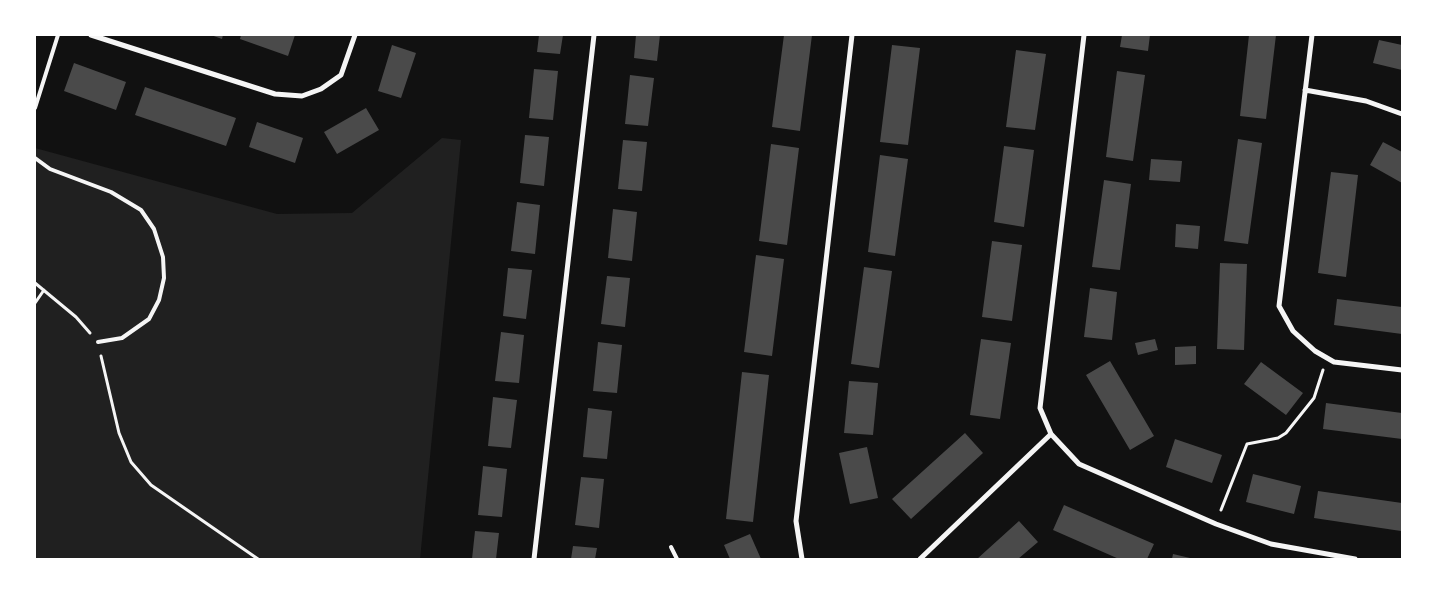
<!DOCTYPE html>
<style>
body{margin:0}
#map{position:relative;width:1437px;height:594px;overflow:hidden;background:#111;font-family:"Noto Sans",sans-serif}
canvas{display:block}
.frame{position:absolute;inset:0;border:36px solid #fff;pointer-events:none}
</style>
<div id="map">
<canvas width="1437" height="594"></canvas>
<div class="frame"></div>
</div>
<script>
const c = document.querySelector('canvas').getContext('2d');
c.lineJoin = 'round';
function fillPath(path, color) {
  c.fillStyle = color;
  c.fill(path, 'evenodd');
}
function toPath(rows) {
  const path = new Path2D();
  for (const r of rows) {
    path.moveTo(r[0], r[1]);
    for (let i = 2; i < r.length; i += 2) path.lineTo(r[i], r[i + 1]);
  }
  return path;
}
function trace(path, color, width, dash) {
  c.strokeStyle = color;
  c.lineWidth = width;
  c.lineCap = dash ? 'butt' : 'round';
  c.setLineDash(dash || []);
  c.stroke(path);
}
fillPath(toPath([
 [442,138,461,140,420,559,35,559,35,148,277,214,352,213]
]), '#202020');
fillPath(toPath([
 [211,35,223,35,222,39],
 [241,35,295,35,288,56,240,39],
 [539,35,563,35,560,54,537,52],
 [636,35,660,35,657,61,634,58],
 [784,35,812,35,800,131,772,127],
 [1122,35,1150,35,1148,51,1120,47],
 [1249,35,1276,35,1266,119,1240,116],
 [1379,40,1402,45,1402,70,1373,63],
 [392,45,416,53,401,98,378,91],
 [892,45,920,48,908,145,880,142],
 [1016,50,1046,54,1035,130,1006,127],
 [74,63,126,82,116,110,64,91],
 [534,69,558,71,553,120,529,118],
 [1117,71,1145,75,1133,161,1106,157],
 [630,75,654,78,648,126,625,124],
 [145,87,236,118,226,146,135,115],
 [366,108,379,130,337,154,324,132],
 [257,122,303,138,295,163,249,147],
 [525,135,549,137,544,186,520,183],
 [1238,139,1262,143,1248,244,1224,241],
 [623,140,647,142,642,191,618,189],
 [1383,142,1402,152,1402,183,1370,165],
 [771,144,799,148,787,245,759,241],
 [1004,146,1034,150,1024,227,994,222],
 [880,155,908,159,895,256,868,252],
 [1151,159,1182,161,1180,182,1149,180],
 [1331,172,1358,175,1346,277,1318,273],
 [1104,180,1131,184,1120,270,1092,267],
 [517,202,540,205,535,254,511,251],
 [613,209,637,212,632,261,608,258],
 [1176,224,1200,226,1198,249,1175,247],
 [992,241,1022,245,1012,321,982,317],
 [756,255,784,259,772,356,744,352],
 [1220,263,1247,264,1244,350,1217,349],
 [864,267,892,271,879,368,851,364],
 [508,268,532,270,526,319,503,316],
 [607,276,630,278,625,327,601,324],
 [1090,288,1117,292,1112,340,1084,337],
 [1337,299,1402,307,1402,334,1334,325],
 [501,332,524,335,519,383,495,381],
 [981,339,1011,343,1000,419,970,415],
 [1155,339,1158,350,1138,355,1135,343],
 [598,342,622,345,617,393,593,391],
 [1196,346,1196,364,1175,365,1175,347],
 [1110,361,1154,436,1130,450,1086,375],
 [1261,362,1303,393,1286,415,1244,384],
 [742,372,769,375,753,522,726,519],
 [849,381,878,383,873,435,844,433],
 [493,397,517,400,511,448,488,446],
 [1326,403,1402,413,1402,439,1323,429],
 [588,408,612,411,607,459,583,457],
 [965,433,983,453,911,519,892,499],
 [1175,439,1222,455,1212,483,1166,467],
 [867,447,878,498,850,504,839,453],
 [483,466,507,469,502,517,478,515],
 [1253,474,1301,486,1294,514,1246,502],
 [581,477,604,479,599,528,575,525],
 [1318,491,1402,503,1401,531,1314,518],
 [1064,505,1154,544,1147,559,1119,559,1053,530],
 [1019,521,1038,542,1018,559,977,559],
 [475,531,499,533,496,559,472,559],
 [750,534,761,559,730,559,724,545],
 [573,546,597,548,595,559,571,559],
 [1173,554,1190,558,1190,559,1172,559]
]), '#4a4a4a');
trace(toPath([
 [35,283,76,317,90,333],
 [35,303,44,290],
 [101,356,119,433,131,462,151,485,258,559],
 [1221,510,1247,444,1278,438,1286,433,1314,398,1323,370]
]), '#f5f5f5', 3);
trace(toPath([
 [35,108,58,35],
 [35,158,50,169,111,192,141,210,154,229,163,257,164,278,159,300,149,319,122,338,98,342],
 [671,547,677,559]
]), '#f5f5f5', 4);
trace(toPath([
 [91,35,275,94,302,96,321,89,341,75,355,35],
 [1084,35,1040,408,1051,434,1079,464,1216,524,1271,544,1355,559],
 [1312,35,1279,306,1293,331,1315,351,1334,362,1402,370],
 [1305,90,1366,101,1402,114],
 [534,559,594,35],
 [802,559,796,521,852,35],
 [920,559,1051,434]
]), '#f5f5f5', 5);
</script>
